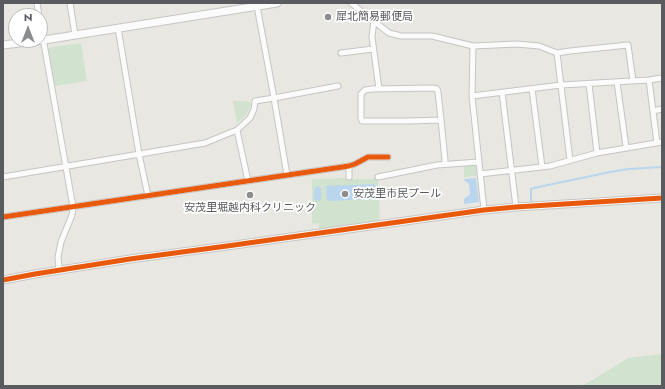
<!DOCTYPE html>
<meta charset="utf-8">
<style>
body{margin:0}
#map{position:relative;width:665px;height:389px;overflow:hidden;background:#e8e7e2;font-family:Jost,sans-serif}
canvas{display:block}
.frame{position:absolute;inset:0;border:4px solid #595b5f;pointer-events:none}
.north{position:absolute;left:8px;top:8px;width:40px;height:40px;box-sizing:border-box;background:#fff;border:1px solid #bdbdbf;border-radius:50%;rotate:0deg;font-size:11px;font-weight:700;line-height:16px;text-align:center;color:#595b5f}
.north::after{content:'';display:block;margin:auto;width:14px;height:18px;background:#8b8c8d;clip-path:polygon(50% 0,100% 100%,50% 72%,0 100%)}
</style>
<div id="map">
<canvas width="665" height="389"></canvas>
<div class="frame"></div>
<div class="north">N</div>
</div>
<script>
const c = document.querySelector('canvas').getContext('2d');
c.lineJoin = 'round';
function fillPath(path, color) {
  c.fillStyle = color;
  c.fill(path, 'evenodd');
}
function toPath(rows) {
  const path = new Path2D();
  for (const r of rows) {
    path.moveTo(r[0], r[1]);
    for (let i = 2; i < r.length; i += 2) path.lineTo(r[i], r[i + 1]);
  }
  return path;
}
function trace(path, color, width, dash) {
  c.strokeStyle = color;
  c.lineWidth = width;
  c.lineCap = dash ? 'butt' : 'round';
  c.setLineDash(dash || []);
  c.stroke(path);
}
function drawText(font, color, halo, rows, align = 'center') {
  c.font = font + ' Jost,"Noto Sans JP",sans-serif';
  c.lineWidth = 3.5;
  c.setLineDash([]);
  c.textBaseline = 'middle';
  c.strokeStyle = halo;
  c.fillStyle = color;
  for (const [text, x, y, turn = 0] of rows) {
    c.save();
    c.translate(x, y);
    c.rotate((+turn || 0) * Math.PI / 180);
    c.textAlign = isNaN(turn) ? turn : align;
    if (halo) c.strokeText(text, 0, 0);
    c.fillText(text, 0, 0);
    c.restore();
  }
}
fillPath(toPath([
 [81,43,87,81,54,86,47,48],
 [233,101,240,101,250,102,251,104,246,115,237,123],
 [474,165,476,167,477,176,464,177,464,166],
 [347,178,347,179,376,179,378,180,380,218,378,222,319,229,319,223,312,224,312,179],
 [662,354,662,386,581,386,594,379,628,358]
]), '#d1e3cf');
fillPath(toPath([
 [476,178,479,202,464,204,464,199,470,194,469,184,465,181,464,179],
 [375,184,375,199,327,201,326,186],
 [318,186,321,189,321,198,320,201,318,201,314,199,314,190,316,187]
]), '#bad6ee');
trace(toPath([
 [531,201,531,189,534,188,610,172,629,169,662,167]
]), '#bad6ee', 2);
const street = toPath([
 [37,3,39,16],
 [70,3,75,35],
 [351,3,389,33,401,36,432,36,473,46,517,44,539,46,557,53,570,51,628,45,633,81],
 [255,4,257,6,274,98,287,175],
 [374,20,372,37,379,89],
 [40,21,73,207,72,215,61,242,58,257,59,270],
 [118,28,139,154,148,196],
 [473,46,472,96,484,210],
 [341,53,373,49],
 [557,53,570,160],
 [649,80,657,143],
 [617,82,626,147],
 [589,84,597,153],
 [532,89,542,167],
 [502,92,516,207],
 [472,96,561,85,649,80,662,78],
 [653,111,662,109],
 [441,120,409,121,362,121,361,118,361,94,365,90,372,89,433,88,437,89,438,92,441,120,445,160,445,164],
 [237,130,248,181],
 [349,166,349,177],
 [480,174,550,166,597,153,662,142],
 [3,177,205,143,237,130,250,118,254,109,255,101,274,98,338,86],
 [378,177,437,165,479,162],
 [3,217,349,166,355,164,368,157,388,157]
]);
const secondary = toPath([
 [3,45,44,40,277,3],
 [3,280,35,274,130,259,227,246,484,210,516,207,662,198]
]);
trace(street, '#c5c5c4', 7);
trace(secondary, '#c5c6c5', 9);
trace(street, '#fcfbfb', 5);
trace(secondary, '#fcfbfb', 7);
trace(toPath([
 [3,217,349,166,355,164,368,157,388,157],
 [3,280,35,274,130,259,227,246,484,210,516,207,662,198]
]), '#e8590c', 5);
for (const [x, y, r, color] of [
 [328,17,4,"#8b8c8d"],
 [345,194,4,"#8b8c8d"],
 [250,195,4,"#8b8c8d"]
]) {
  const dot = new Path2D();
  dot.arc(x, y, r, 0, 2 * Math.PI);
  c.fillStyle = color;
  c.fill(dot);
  trace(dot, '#fff', 1.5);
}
drawText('11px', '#595b5f', '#fff', [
 ["犀北簡易郵便局",336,17],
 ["安茂里市民プール",353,194],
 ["安茂里堀越内科クリニック",250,208,"center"]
], 'left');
</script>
